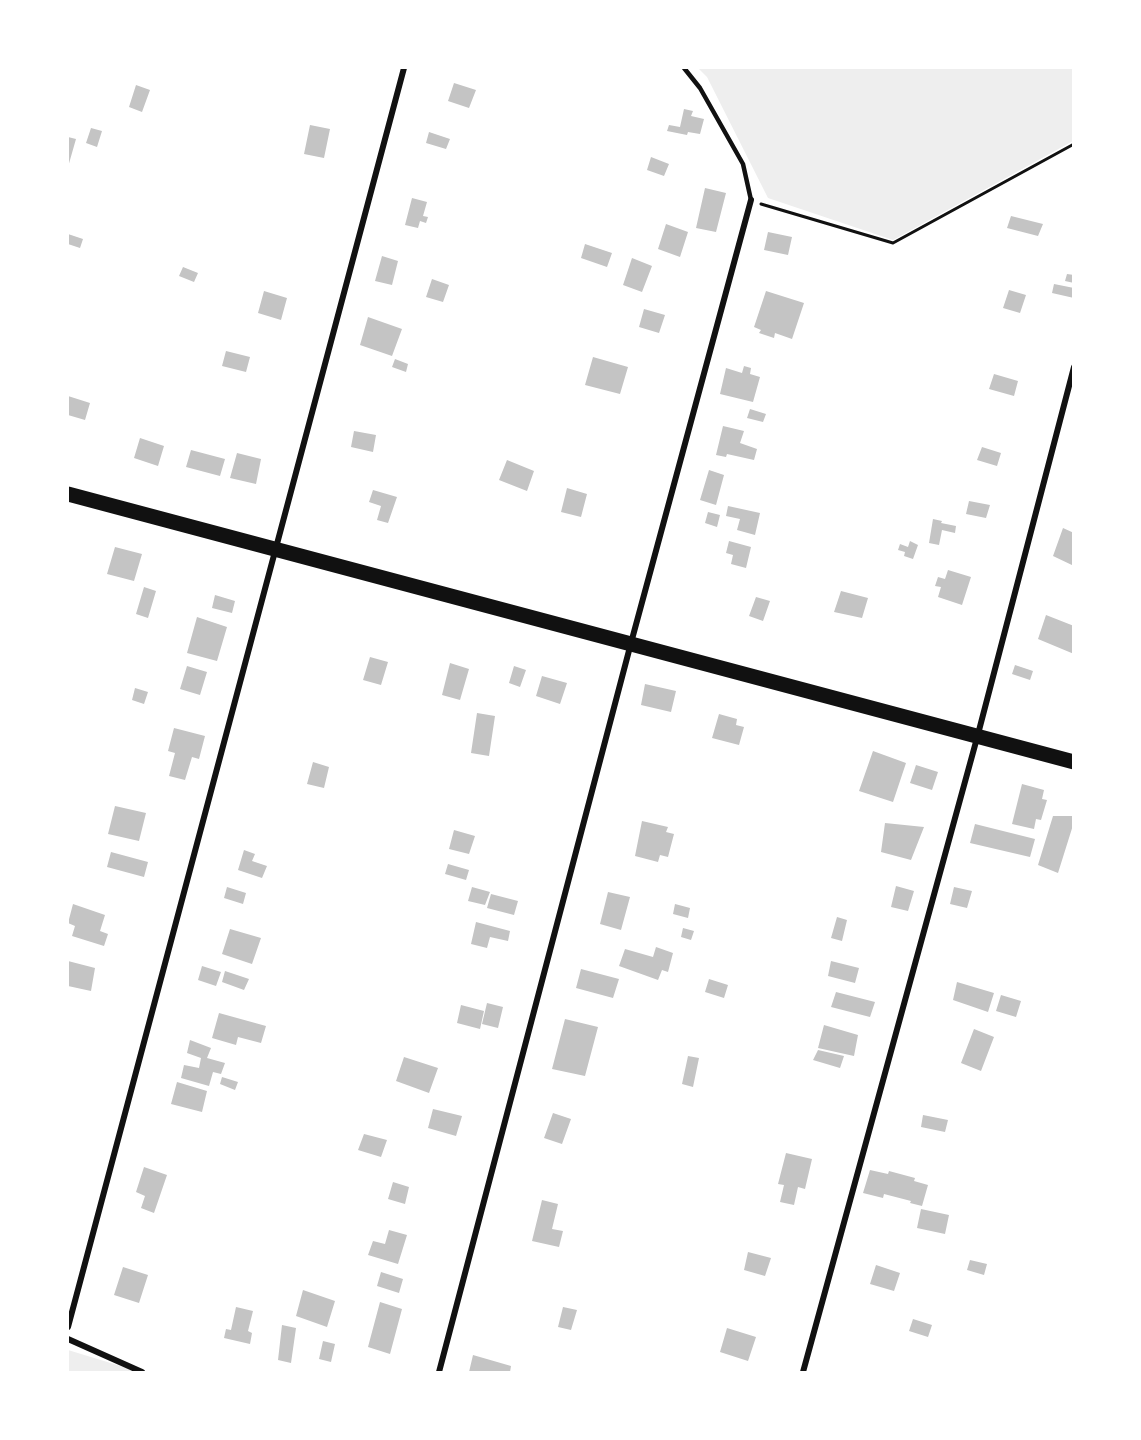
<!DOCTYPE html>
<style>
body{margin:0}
#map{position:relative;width:1141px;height:1440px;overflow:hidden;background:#fff;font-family:Raleway,sans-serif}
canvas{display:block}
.frame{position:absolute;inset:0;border:69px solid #fff;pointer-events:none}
</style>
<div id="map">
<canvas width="1141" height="1440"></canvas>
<div class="frame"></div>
</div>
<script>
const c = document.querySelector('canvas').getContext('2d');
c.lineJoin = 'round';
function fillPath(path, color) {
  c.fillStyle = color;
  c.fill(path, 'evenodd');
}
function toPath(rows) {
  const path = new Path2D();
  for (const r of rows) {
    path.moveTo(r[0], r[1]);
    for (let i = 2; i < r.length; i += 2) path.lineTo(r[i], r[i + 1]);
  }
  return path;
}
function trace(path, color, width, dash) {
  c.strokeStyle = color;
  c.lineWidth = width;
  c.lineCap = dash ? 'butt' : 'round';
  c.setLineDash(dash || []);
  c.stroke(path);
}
fillPath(toPath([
 [698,68,1073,68,1073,141,893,240,768,198,707,77],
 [68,1350,140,1372,68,1372]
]), '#eee');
fillPath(toPath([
 [454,83,476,90,469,108,448,101],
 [136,85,150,90,142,112,129,107],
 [684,109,693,111,691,116,704,119,700,134,688,132,687,135,667,131,669,125,680,127],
 [310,125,330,129,324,158,304,154],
 [91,128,102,131,97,147,86,143],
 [429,132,450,139,446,149,426,143],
 [68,137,76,139,68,167],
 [651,157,669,164,664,176,647,170],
 [705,188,726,193,716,232,696,228],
 [412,198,427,202,423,216,428,217,426,223,420,221,418,228,405,225],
 [1011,216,1043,224,1038,236,1007,228],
 [666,224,688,232,680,257,658,249],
 [768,232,792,237,788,255,764,250],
 [68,234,83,239,80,248,68,244],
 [585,244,612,253,607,267,581,258],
 [382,256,398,261,392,285,375,281],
 [632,258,652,266,642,292,623,285],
 [183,267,198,273,194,282,179,276],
 [1067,274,1074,275,1074,283,1065,281],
 [432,279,449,285,443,302,426,297],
 [1054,284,1074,288,1074,298,1052,293],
 [1009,290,1026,295,1020,313,1003,308],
 [264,291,287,298,281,320,258,313],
 [766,291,804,303,792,339,775,333,774,338,759,333,761,330,754,327],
 [644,309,665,315,659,333,639,327],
 [368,317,402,329,392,356,360,345],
 [226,351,250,357,246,372,222,366],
 [593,357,628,367,620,394,585,385],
 [395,359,408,364,406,372,392,367],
 [744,366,751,368,750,374,760,377,753,402,720,394,726,368,742,373],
 [994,374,1018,381,1014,396,989,389],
 [68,396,90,403,85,420,68,415],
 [750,409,766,414,763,422,747,418],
 [723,426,744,431,740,443,757,449,754,460,727,454,726,457,716,455],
 [354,431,376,435,373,452,351,447],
 [140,438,164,446,158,466,134,458],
 [982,447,1001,453,997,466,977,460],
 [191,450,225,459,220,476,186,467],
 [237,453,261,459,256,484,230,478],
 [507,460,534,471,527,491,499,480],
 [709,470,724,475,716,505,700,500],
 [567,488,587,494,581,517,561,512],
 [373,490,397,497,388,523,377,520,381,506,369,502],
 [969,501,990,505,986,518,966,514],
 [728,506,760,513,755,535,737,530,740,519,726,516],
 [708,512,720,515,717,527,705,523],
 [933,519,942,521,941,523,956,526,955,533,942,530,939,545,929,543],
 [1063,528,1074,533,1074,566,1053,556],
 [729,541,751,547,746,568,731,564,733,555,726,553],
 [910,541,918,545,913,559,904,556,905,552,898,550,900,544,908,547],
 [115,547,142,554,134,581,107,574],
 [948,570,971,577,962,605,938,597,941,587,935,586,938,577,945,579],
 [144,587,156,591,148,618,136,614],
 [841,591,868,598,862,618,834,612],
 [215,595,235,601,232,613,212,608],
 [756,597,770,601,763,621,749,616],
 [1046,615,1074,626,1074,654,1038,639],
 [197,617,227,627,217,661,187,653],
 [370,657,388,662,381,685,363,680],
 [450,663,469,669,460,700,442,695],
 [1015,665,1033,671,1030,680,1012,674],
 [187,666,207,672,200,695,180,689],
 [514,666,526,670,520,687,509,683],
 [542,676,567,683,560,704,536,696],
 [645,684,676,691,671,712,641,705],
 [135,688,148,692,144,704,132,700],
 [477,713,495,716,489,756,471,753],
 [719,714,737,719,736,725,744,727,739,745,712,738],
 [174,728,205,736,199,759,192,757,185,780,169,776,175,753,168,751],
 [873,751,906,763,893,802,859,791],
 [313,762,329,767,324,788,307,784],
 [916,765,938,772,932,790,910,783],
 [1022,784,1044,790,1042,799,1047,800,1041,820,1036,819,1034,829,1012,824],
 [115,806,146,813,139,841,108,834],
 [1053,816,1074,816,1074,822,1058,873,1038,865],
 [642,821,668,827,666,832,674,834,668,857,660,855,658,862,635,856],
 [885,823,924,827,911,860,881,852],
 [975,824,1035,839,1030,857,970,843],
 [454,830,475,836,469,854,449,849],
 [244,850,255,854,252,861,267,866,262,878,238,870],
 [111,852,148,862,144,877,107,867],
 [448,864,469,870,466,880,445,874],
 [896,886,914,891,908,911,891,907],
 [227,887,246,893,243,904,224,898],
 [472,887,490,892,485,905,468,901],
 [954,887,972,891,967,908,950,904],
 [608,892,630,897,621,930,600,924],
 [491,894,518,901,514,915,487,908],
 [73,904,105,915,100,931,108,934,104,946,72,936,75,926,68,923],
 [675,904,690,908,688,918,673,914],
 [837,917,847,920,842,941,831,938],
 [476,922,510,931,508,941,490,937,487,948,471,944],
 [683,928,694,931,691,940,681,937],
 [230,929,261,938,252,964,222,954],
 [656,947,673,953,668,972,662,970,658,980,619,966,625,949,653,957],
 [68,961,95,968,91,991,68,986],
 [831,961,859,968,855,983,828,976],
 [202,966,221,972,216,986,198,980],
 [581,969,619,979,613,998,576,988],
 [225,971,249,979,244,990,222,982],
 [709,979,728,985,724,998,705,992],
 [957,982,994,993,988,1012,953,1000],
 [836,992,875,1002,870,1017,831,1007],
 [1001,995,1021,1001,1016,1017,996,1011],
 [487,1003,503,1007,498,1028,482,1024],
 [461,1005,484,1011,480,1029,457,1023],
 [219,1013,266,1026,261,1043,238,1037,236,1045,212,1038],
 [565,1019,598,1027,585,1076,552,1069],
 [824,1025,858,1035,854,1056,818,1048],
 [974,1029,994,1037,981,1071,961,1063],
 [190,1040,211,1048,207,1058,225,1063,221,1074,213,1072,209,1086,181,1078,184,1065,199,1068,201,1058,187,1053],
 [818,1050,844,1056,840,1068,813,1060],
 [688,1056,699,1058,693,1087,682,1084],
 [404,1057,438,1068,429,1093,396,1081],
 [222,1077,238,1082,235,1090,220,1084],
 [177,1082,207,1091,202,1112,171,1104],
 [433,1109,462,1116,456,1136,428,1128],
 [553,1113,571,1119,562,1144,544,1138],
 [923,1115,948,1120,945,1132,921,1127],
 [364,1134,387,1140,381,1157,358,1150],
 [786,1153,812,1159,805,1189,798,1187,794,1205,780,1202,784,1185,778,1184],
 [144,1167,167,1175,154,1213,141,1208,145,1196,136,1192],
 [870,1170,888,1174,889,1171,915,1178,914,1181,928,1185,922,1206,910,1203,911,1201,884,1194,883,1198,863,1193],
 [393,1182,409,1187,405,1204,388,1199],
 [542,1200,558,1204,552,1229,563,1231,559,1247,532,1241],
 [921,1209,949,1215,945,1234,917,1228],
 [389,1230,407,1235,398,1264,368,1255,373,1241,385,1244],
 [748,1252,771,1258,765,1276,744,1270],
 [970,1260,987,1264,984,1275,967,1270],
 [876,1265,900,1273,894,1291,870,1284],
 [123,1267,148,1275,139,1303,114,1295],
 [381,1272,403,1279,399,1293,377,1286],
 [303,1290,335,1301,327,1327,296,1316],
 [380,1302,402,1309,390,1354,368,1347],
 [236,1307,253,1311,248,1331,252,1333,250,1344,224,1338,226,1329,231,1330],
 [563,1307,577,1310,571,1330,558,1327],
 [913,1319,932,1325,928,1337,909,1331],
 [282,1325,296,1328,291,1363,278,1360],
 [727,1328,756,1337,748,1361,720,1352],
 [323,1341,335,1344,331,1362,319,1359],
 [473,1355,511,1366,510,1372,469,1372]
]), '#c4c4c4');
trace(toPath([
 [761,204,893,243,1074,144]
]), '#111', 3);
trace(toPath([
 [684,68,700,88,743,164,751,200]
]), '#111', 4.5);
trace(toPath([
 [68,1327,404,68],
 [68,1339,142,1372],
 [439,1372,631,643,751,200],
 [803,1372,977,738,1074,367]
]), '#111', 6);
trace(toPath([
 [68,494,1074,762]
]), '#111', 15);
</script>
